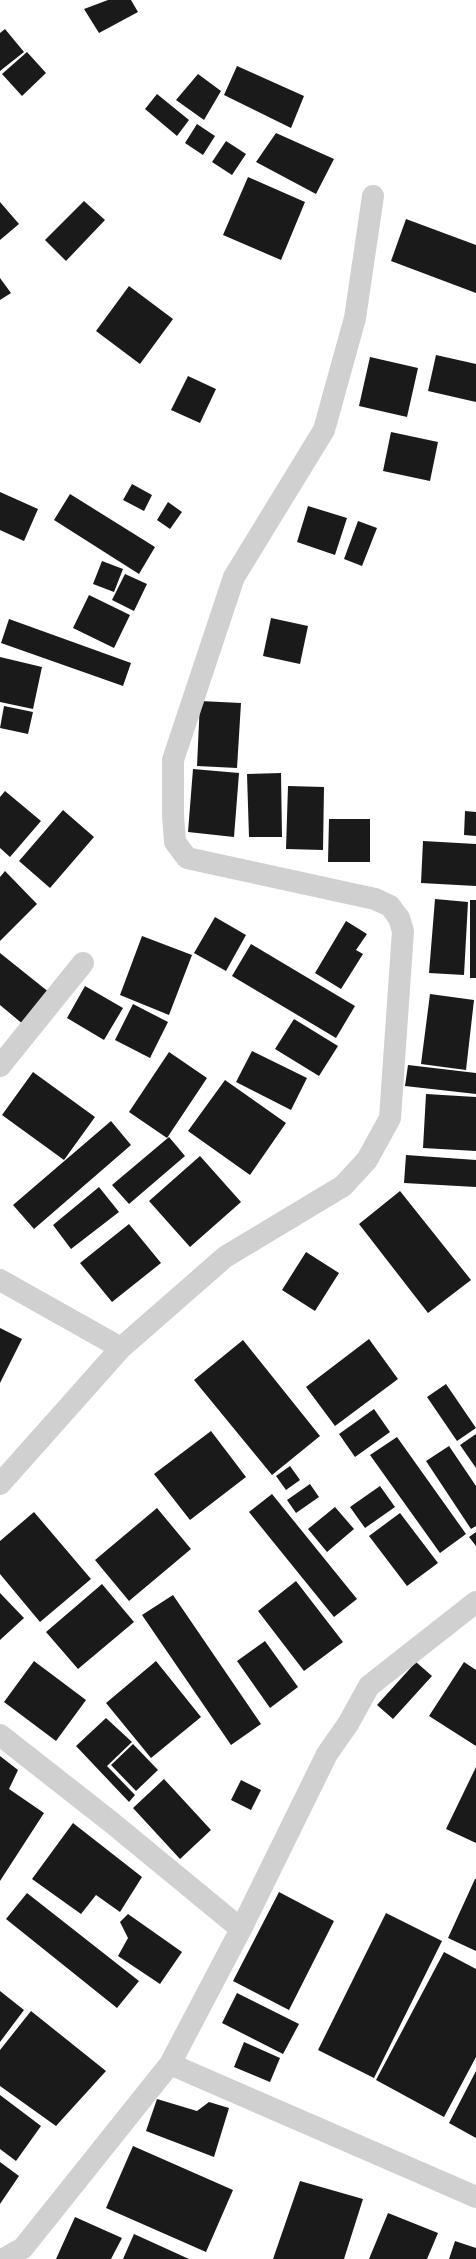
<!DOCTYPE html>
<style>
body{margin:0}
canvas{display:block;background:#fff}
</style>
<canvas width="476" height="2259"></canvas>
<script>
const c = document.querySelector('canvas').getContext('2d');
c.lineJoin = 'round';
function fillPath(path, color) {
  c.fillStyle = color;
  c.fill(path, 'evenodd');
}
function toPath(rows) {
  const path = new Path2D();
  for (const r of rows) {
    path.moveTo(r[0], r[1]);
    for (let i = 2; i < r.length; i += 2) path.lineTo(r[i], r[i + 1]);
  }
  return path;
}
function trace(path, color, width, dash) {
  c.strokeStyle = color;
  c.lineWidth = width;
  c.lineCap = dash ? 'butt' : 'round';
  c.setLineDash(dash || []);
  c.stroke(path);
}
fillPath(toPath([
 [108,0,131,0,138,12,99,33,84,9],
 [5,29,24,52,0,71,0,33],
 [27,52,46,73,22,96,2,74],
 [237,66,304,96,291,128,224,95],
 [198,74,221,91,204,120,176,100],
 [157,94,189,120,177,136,145,109],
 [197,124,215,136,203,155,185,143],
 [276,133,334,159,316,194,256,162],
 [226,141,246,154,232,175,212,162],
 [248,177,305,202,281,260,223,235],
 [84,201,105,220,66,261,45,240],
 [0,202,19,224,0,240],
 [406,219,476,245,476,293,391,261],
 [0,278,11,293,0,300],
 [129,286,173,319,140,364,96,331],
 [436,355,476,364,476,402,428,391],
 [370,357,418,368,407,417,359,406],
 [188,376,216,389,200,423,171,410],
 [391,432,438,442,430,481,383,471],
 [132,484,152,495,144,511,123,500],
 [0,492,38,509,24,541,0,530],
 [70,494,155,547,139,574,54,520],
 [168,502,182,512,170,529,157,520],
 [308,506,347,518,335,555,297,542],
 [358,521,377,528,362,566,344,559],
 [102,561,123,569,114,592,93,584],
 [125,574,147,584,134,611,112,600],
 [89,595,130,615,114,648,73,628],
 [271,618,308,626,300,664,263,656],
 [9,619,131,663,123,686,1,643],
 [0,657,42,667,33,709,0,702],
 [200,701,241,703,237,768,197,766],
 [4,706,33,712,28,734,0,728],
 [193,769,239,773,234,837,188,832],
 [281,773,282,837,249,837,247,774],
 [288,786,324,787,323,850,286,849],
 [5,791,41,821,10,857,0,848,0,797],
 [63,810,94,837,50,888,19,861],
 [465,811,476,812,476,836,464,835],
 [329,819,370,819,370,862,328,862],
 [423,841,476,844,476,886,421,883],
 [5,871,37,904,0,941,0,877],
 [435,899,468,902,464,975,429,973],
 [470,900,476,900,476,978,470,978],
 [215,917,246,935,226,971,194,953],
 [346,921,367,934,356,950,363,954,341,989,315,973],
 [142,936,192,955,169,1015,120,995],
 [251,944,355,1006,336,1038,232,976],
 [0,953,50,993,24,1025,0,1005],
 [85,986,123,1008,104,1040,67,1018],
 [430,994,474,1000,466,1070,421,1064],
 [133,1004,168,1022,150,1058,115,1040],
 [294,1019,338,1046,319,1076,275,1049],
 [252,1051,307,1078,291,1110,236,1082],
 [169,1052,207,1078,167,1138,129,1112],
 [408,1065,476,1073,476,1094,405,1086],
 [33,1072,95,1117,64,1160,2,1115],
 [225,1080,286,1123,250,1175,188,1131],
 [426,1094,476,1097,476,1151,423,1148],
 [111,1121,131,1145,34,1229,13,1205],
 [169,1137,185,1156,129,1204,112,1185],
 [406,1155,476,1160,476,1187,404,1183],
 [200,1156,241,1202,190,1247,149,1201],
 [99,1187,119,1212,71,1249,53,1225],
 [400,1191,471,1280,428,1313,359,1224],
 [129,1224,161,1263,112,1302,80,1263],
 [306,1252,339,1273,315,1311,282,1290],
 [0,1328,22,1339,0,1383],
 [369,1339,398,1379,335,1426,306,1387],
 [243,1340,320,1436,272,1475,194,1380],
 [446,1384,476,1428,457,1441,427,1397],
 [374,1409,390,1432,355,1457,339,1434],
 [211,1431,246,1477,190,1520,154,1474],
 [476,1434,476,1468,460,1445],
 [397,1437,466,1534,440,1553,370,1455],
 [449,1446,476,1486,476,1526,471,1529,426,1461],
 [290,1466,300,1480,286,1490,276,1476],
 [310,1484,319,1497,296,1513,287,1500],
 [380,1486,395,1507,365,1528,350,1507],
 [272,1494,357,1599,334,1617,249,1512],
 [335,1507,354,1529,327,1552,308,1529],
 [157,1508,191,1549,129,1601,95,1560],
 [34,1512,91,1579,40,1622,0,1574,0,1541],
 [400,1513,438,1563,407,1586,369,1536],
 [476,1532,476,1546,469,1537],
 [296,1581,343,1642,304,1671,258,1611],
 [102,1584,134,1622,78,1669,46,1632],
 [0,1593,24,1618,0,1640],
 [173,1595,261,1724,231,1745,142,1615],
 [265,1641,298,1687,270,1708,237,1661],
 [34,1661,86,1700,56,1741,4,1702],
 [156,1661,201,1717,151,1758,106,1703],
 [416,1662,432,1676,393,1719,377,1705],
 [464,1662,476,1670,476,1746,429,1716],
 [106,1718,132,1742,107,1766,135,1795,129,1802,76,1746],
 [133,1744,158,1770,136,1791,111,1765],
 [0,1756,18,1770,9,1789,44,1813,0,1881],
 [476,1767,476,1843,446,1829],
 [164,1779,211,1830,180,1859,133,1808],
 [241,1780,261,1790,251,1810,231,1800],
 [73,1823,142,1877,120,1912,96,1895,81,1914,32,1879],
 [475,1879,476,1879,476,1951,448,1938],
 [279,1892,334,1921,289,2010,233,1981],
 [27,1893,139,1981,117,2008,6,1919],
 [386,1913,442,1941,374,2078,318,2050],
 [128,1914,182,1952,160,1984,118,1956,128,1938,120,1922],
 [444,1952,476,1969,476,2057,444,2117,376,2080],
 [0,1991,24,2010,0,2042],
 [237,1993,299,2024,283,2054,222,2023],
 [31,2011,106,2071,56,2126,0,2086,0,2050],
 [244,2042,280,2058,270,2082,234,2067],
 [476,2071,476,2138,449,2123],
 [0,2095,41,2126,16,2161,0,2149],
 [157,2099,197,2111,209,2102,229,2108,214,2157,146,2131],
 [133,2146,233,2190,206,2252,106,2208],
 [0,2162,19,2176,0,2204],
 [300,2181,363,2199,344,2259,273,2259],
 [388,2213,438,2233,427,2259,369,2259],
 [75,2217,122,2238,111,2259,56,2259],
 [134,2234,189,2259,123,2259],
 [455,2241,476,2248,476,2259,449,2259]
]), '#1a1a1a');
trace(toPath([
 [0,1066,83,963],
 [0,1280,121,1348],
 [0,1484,121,1348,225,1257,343,1186,367,1160,390,1118,403,931,399,918,390,906,375,899,187,858,175,842,173,815,173,760,234,577,324,430,355,318,373,196],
 [0,1735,111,1822,241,1929],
 [170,2064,476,2197],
 [4,2259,23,2248,170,2064,241,1929,327,1754,348,1724,369,1686,476,1602]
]), '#d0d0d0', 22);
</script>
